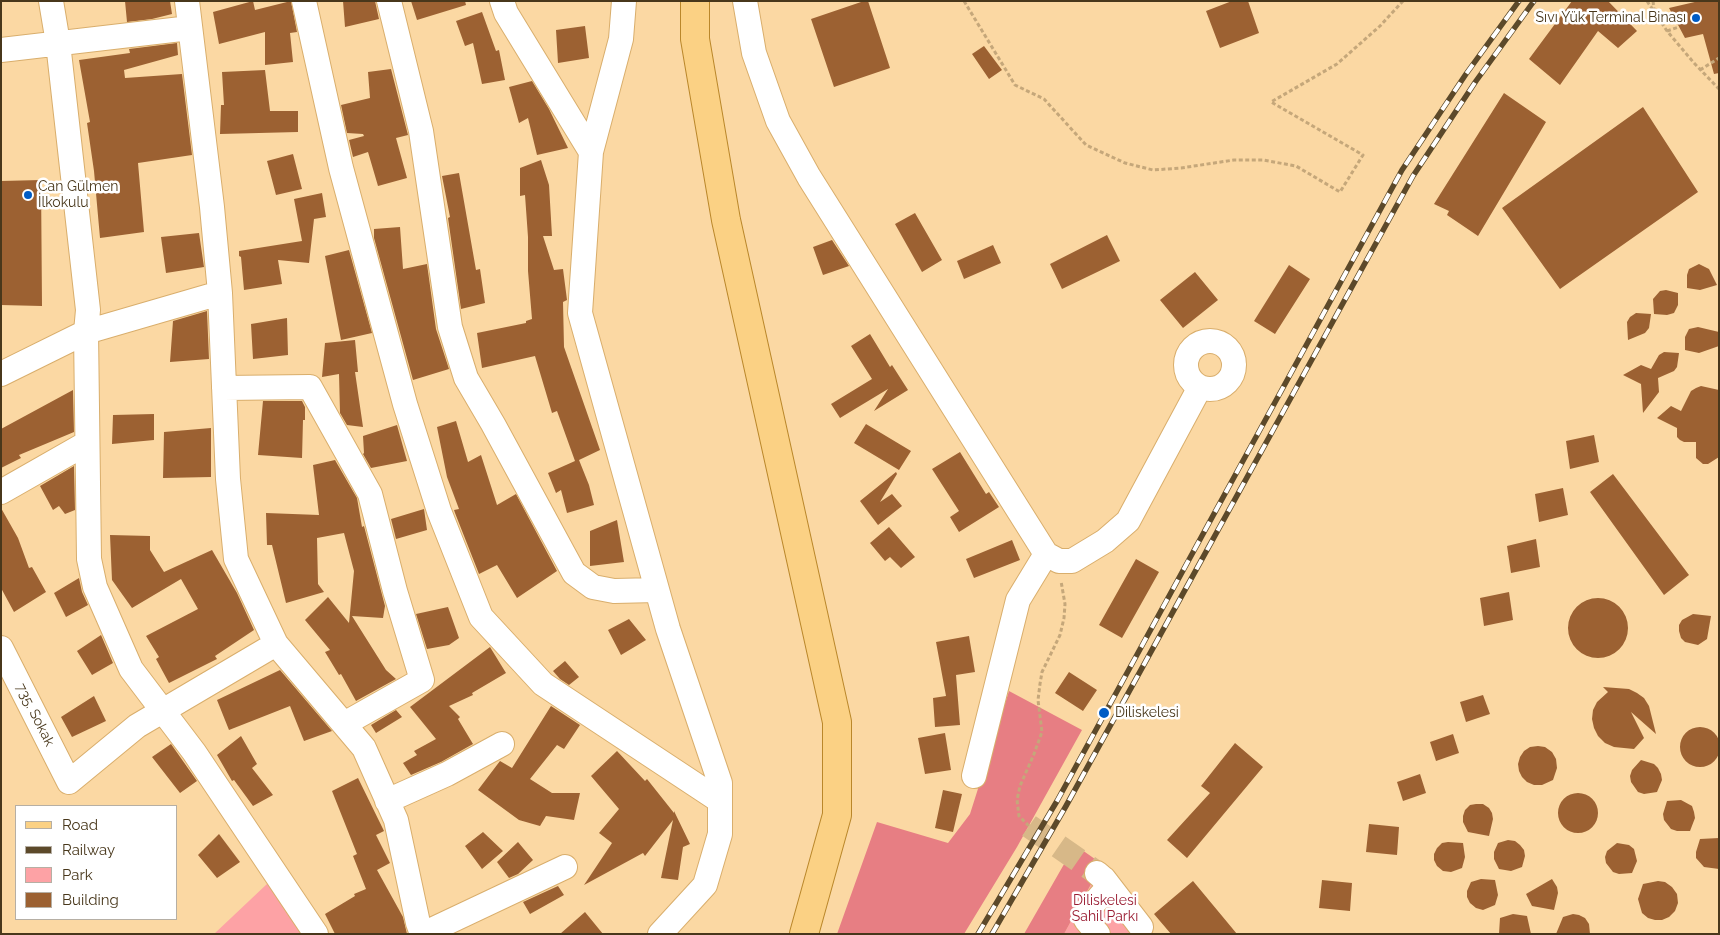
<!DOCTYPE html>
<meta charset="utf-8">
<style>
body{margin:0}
#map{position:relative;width:1720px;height:935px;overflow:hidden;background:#fbd8a3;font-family:Raleway,sans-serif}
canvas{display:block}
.frame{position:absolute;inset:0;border:2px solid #48371b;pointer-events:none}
.legend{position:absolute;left:15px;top:805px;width:162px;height:115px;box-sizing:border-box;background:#fff;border:1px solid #b6afa4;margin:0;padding:6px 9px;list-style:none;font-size:15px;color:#48371b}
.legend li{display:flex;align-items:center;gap:10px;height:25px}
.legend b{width:25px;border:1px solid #b6afa4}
</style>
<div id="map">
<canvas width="1720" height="935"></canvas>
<div class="frame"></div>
<ul class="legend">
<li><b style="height:6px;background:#fbd184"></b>Road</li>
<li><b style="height:6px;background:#5c492a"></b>Railway</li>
<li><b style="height:14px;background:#fda2a5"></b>Park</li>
<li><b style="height:14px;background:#9c6132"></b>Building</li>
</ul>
</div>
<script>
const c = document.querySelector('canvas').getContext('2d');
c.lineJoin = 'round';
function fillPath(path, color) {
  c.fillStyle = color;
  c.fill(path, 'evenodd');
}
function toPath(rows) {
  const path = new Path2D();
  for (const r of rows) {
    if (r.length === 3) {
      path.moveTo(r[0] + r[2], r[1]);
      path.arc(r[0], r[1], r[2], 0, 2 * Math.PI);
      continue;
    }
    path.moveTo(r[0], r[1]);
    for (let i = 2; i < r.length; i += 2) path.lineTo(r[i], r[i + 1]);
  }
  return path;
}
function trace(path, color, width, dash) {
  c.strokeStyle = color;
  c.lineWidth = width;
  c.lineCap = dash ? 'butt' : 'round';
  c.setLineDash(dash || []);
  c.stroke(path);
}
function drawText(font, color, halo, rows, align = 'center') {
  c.font = font + ' Raleway,sans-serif';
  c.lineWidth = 5;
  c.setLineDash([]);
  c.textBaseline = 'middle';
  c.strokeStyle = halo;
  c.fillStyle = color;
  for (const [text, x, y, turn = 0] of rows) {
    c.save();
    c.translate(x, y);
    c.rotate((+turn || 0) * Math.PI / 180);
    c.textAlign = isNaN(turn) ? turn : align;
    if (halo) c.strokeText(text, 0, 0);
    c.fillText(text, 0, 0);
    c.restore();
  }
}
fillPath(toPath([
 [1103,863,1144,923,1137,934,1064,934],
 [268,883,302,934,214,934]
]), '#fda2a5');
fillPath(toPath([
 [1009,691,1082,730,1017,847,964,934,837,934,877,822,948,843,970,814],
 [1075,845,1102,864,1064,934,1024,934]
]), '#e77e83');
fillPath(toPath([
 [125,1,170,1,172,14,152,19,127,22],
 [253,1,255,10,291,1,297,32,290,33,293,62,265,65,265,32,219,44,213,12],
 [343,1,375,1,379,19,345,27],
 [411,1,465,1,466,5,417,20],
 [864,1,868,1,890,68,834,87,811,19],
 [1232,1,1248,1,1259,33,1220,48,1206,11],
 [1572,1,1608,1,1637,31,1618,48,1598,31,1560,85,1529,59],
 [1699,1,1719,1,1719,73,1714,74,1703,34,1685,38,1669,8],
 [482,12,496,51,499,50,505,80,482,84,473,43,465,46,456,21],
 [585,26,589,58,558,63,556,30],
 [177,43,178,55,124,70,125,78,182,74,192,155,138,163,144,232,100,238,94,171,87,123,90,122,79,60,130,53,129,49],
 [984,46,1002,70,989,79,972,54],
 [391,69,408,135,396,138,407,178,378,186,368,152,353,157,349,140,364,136,363,134,347,133,341,105,370,98,368,72],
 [265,70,270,111,298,111,298,132,220,134,221,105,224,105,222,72],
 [532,81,549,109,568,148,537,155,528,118,519,123,509,87],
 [1504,93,1546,122,1478,236,1447,215,1449,211,1434,204],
 [1643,107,1698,192,1560,289,1502,208],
 [293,154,302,189,276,195,267,161],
 [541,160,549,185,552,236,543,236,554,270,563,269,567,300,563,302,564,347,600,450,579,460,589,485,594,505,567,513,561,490,556,493,548,473,575,461,557,411,552,413,535,356,482,368,477,333,526,323,526,321,532,319,528,271,528,237,525,195,520,196,520,168],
 [459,173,476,270,480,269,485,303,461,309,448,218,450,217,442,176],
 [41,180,42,306,1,305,1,181],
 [322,193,326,217,314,219,309,263,278,260,282,284,244,290,241,257,239,256,239,251,302,241,294,199],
 [915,213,942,260,922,272,895,224],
 [400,227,403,269,427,264,436,329,449,369,413,380,374,238,374,229],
 [199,233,204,267,166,273,161,237],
 [1107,235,1120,261,1062,289,1050,264],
 [832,240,849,266,823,275,813,247],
 [993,245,1001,263,964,279,957,261],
 [349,250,372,333,341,340,325,256],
 [1699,264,1709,269,1717,285,1700,290,1687,288,1687,275,1689,269],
 [1289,265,1310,279,1275,334,1254,321],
 [1195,272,1218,300,1183,328,1160,300],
 [1666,290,1678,293,1678,305,1674,313,1667,315,1654,314,1653,299,1660,291],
 [207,311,209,359,170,362,173,321],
 [1636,313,1651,314,1649,328,1645,333,1628,340,1627,322,1630,317],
 [287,318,288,355,253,359,251,324],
 [1698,327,1719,332,1719,346,1699,353,1685,350,1685,337,1689,329],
 [870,334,890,367,892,365,908,390,874,411,888,389,840,418,831,404,872,379,851,346],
 [355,340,358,372,355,372,363,427,347,425,340,413,339,374,322,377,325,343],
 [1664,352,1679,353,1677,367,1674,371,1658,378,1659,392,1643,413,1641,384,1623,375,1641,365,1651,369,1659,355],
 [1701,386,1719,390,1719,457,1708,464,1703,464,1696,458,1696,442,1684,442,1680,440,1677,437,1677,428,1657,418,1671,406,1681,411,1691,391,1696,388],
 [73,390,74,432,19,455,21,458,1,468,1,429],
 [263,401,302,401,305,407,305,420,303,420,302,458,258,455],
 [154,414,154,440,112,444,113,415],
 [456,421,468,462,481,455,497,505,516,494,557,571,517,598,497,565,479,574,455,513,454,510,459,509,447,477,437,427],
 [866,424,911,451,899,470,854,443],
 [397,425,407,461,371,468,363,454,364,453,363,436],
 [211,428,211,477,163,478,164,432],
 [1594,435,1599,462,1570,469,1566,441],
 [960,452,986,494,989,492,999,507,959,532,950,517,959,511,932,469],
 [335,460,357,498,362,527,364,526,385,606,383,618,352,616,386,670,396,679,356,701,341,674,339,675,325,652,330,650,305,620,328,597,349,623,354,571,344,533,317,538,318,584,324,592,286,603,272,545,267,545,266,513,319,515,313,465],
 [74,466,75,510,65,514,59,506,53,510,40,486],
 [896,472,897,474,880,502,892,494,902,506,878,525,860,501],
 [1613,474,1689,575,1664,595,1590,492],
 [1563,488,1568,515,1539,522,1535,494],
 [1,508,18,538,29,568,32,567,46,592,14,612,1,588],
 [424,509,427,530,396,539,391,519],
 [617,520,624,562,590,566,590,531],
 [889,527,915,557,901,568,890,557,885,561,870,543],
 [110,535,150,536,150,550,164,572,212,550,237,593,254,630,215,656,217,659,169,683,156,659,159,657,146,636,198,609,181,579,132,608,112,580],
 [1536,539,1540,567,1511,573,1507,546],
 [1012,540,1020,560,974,578,966,559],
 [1136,559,1159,572,1122,638,1099,625],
 [79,578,82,592,88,605,66,617,54,593],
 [1509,592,1513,620,1484,626,1480,598],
 [1598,628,30],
 [448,607,459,638,449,645,427,649,416,614],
 [1693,614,1711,616,1707,639,1698,645,1685,642,1681,638,1679,631,1679,625,1682,620],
 [629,619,646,640,621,655,608,630],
 [101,635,113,663,92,675,77,651],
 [969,636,975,672,956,675,960,725,935,727,933,698,946,696,936,642],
 [490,647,506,673,472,693,473,695,449,706,460,717,458,719,473,744,441,762,411,775,403,763,417,755,414,751,436,739,410,707],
 [565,661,579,677,569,685,560,679,553,671],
 [280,670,332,731,304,741,290,706,229,730,217,700],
 [1069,672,1097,690,1083,711,1055,693],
 [1603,687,1629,689,1637,693,1644,698,1649,706,1656,734,1631,712,1644,738,1634,749,1614,747,1605,743,1598,736,1594,728,1592,719,1593,710,1597,702,1608,692],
 [1483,695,1490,714,1466,722,1460,702],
 [94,696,106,721,72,737,61,717],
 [551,706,580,725,564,749,557,745,530,779,552,793,580,793,574,820,546,816,540,826,519,820,478,790,500,761,512,768],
 [396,710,402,717,376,733,371,725],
 [1700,747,20],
 [945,733,951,770,925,774,918,738],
 [1453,734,1459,753,1436,761,1430,742],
 [241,736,257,764,252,768,273,795,253,806,234,780,232,781,217,755],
 [1235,743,1263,767,1187,858,1167,840,1210,793,1201,786],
 [171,744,197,781,180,793,152,757],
 [1538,746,1545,747,1552,752,1556,759,1557,768,1553,780,1542,785,1534,785,1527,782,1522,777,1519,771,1518,764,1520,757,1524,751,1530,747],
 [617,751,645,781,647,779,674,813,674,811,690,844,683,847,678,880,661,878,673,820,645,856,643,853,584,885,612,843,599,833,619,809,591,776],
 [1641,760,1654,764,1658,768,1661,774,1662,780,1657,792,1644,794,1638,792,1631,782,1630,776,1632,770],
 [1420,774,1426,793,1403,801,1397,782],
 [358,778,384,831,376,835,390,863,377,870,403,917,407,934,335,934,325,914,355,896,354,894,366,889,353,856,357,854,332,791],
 [943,790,962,794,953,832,935,828],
 [1578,813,20],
 [1681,800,1692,806,1694,812,1695,818,1690,831,1677,831,1671,829,1664,820,1663,814,1667,801],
 [1476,804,1483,804,1489,808,1492,813,1493,819,1489,836,1468,832,1463,822,1463,816,1465,810,1470,805],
 [1369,824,1399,827,1397,855,1366,852],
 [483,832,503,851,482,869,465,846],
 [219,834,240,862,217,878,198,855],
 [1719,838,1719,869,1704,867,1696,858,1696,852,1700,839],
 [1508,840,1515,841,1520,845,1524,850,1525,856,1522,867,1511,871,1499,869,1494,859,1494,852,1498,843],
 [518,842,533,860,518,874,509,878,497,862],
 [1448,842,1463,843,1465,857,1462,868,1451,872,1443,871,1437,866,1434,860,1434,854,1437,848,1442,843],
 [1617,843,1629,845,1634,849,1637,861,1632,873,1619,874,1613,872,1606,863,1605,857,1607,851],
 [1481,879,1495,880,1498,895,1495,905,1483,910,1476,908,1470,903,1467,897,1467,891,1471,882],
 [1552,879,1557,887,1558,893,1554,910,1532,906,1526,894],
 [1322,880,1352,883,1350,911,1319,908],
 [1193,881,1237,934,1171,934,1154,914],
 [1658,881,1665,882,1672,887,1677,894,1678,903,1675,911,1669,917,1662,920,1655,920,1648,918,1642,913,1638,899,1643,884],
 [558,886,564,895,530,914,523,902],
 [585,912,603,934,560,934],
 [1513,914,1527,916,1531,934,1499,934,1500,918],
 [1573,914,1579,915,1585,918,1589,924,1590,934,1556,934,1563,917]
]), '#9c6132');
trace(toPath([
 [1029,826,1097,873]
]), '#d7b888', 24, [24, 12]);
const minor = toPath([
 [51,1,58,43,88,310,86,332,89,559,95,587,131,669,194,752,316,934],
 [187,1,212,207,220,293,228,479,236,559,276,644,364,748,396,820,418,923,422,934],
 [304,1,341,168,405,404,439,511,481,617,543,684,720,801],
 [389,1,421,131,450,327,466,378,493,424,574,573,593,587,614,591,657,590],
 [502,1,506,13,591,152],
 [624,1,621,39,591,152,580,313,668,629,720,783,720,834,705,885,660,934],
 [745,1,754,53,778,121,809,177,1046,554,1059,561,1072,561,1105,541,1128,521,1200,387],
 [1,50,190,28],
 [1210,365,24],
 [1,374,86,332,220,293],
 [224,388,310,387,370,494,395,591,422,680,344,724],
 [1,492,87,443],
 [1,648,69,782,137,726,276,644],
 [974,776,1018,600,1046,554],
 [387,801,447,774,502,744],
 [1097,873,1104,879,1106,889,1104,892,1087,911,1086,916,1086,920,1098,934],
 [1104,879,1141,927],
 [423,934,565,867]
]);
const major = toPath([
 [695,1,695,39,726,220,837,722,837,815,804,934]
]);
trace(minor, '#d9ae6c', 26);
trace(major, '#ba872a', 30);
trace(toPath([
 [964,1,1015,85,1044,99,1086,145,1125,163,1153,170,1181,168,1234,160,1263,160,1296,166,1340,192,1363,155,1271,102,1337,64,1380,26,1403,1],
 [1647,1,1667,31,1694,63,1719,89],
 [1653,1,1654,9],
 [1667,31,1679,27],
 [1700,70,1719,58],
 [1029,826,1019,816,1017,800,1020,786,1034,754,1042,732,1038,700,1040,684,1042,672,1060,635,1064,618,1065,604,1061,581]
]), '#c5a77a', 3, [4, 2.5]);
trace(minor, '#fff', 24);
trace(major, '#fbd184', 28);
const rail = toPath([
 [978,934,1057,801,1402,170,1466,74,1519,1],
 [992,934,1066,806,1413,176,1476,81,1534,1]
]);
trace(rail, '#5c492a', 5.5);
trace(rail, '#fff', 4, [11]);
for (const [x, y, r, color] of [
 [1696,18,5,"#005cc5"],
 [28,195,5,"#005cc5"],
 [1104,713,6,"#005cc5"]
]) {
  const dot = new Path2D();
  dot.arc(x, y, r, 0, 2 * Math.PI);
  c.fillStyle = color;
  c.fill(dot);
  trace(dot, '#fff', 2);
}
drawText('14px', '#48371b', '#fff', [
 ["Sıvı Yük Terminal Binası",1686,18,"right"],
 ["Can Gülmen",38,187],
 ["İlkokulu",38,203],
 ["Diliskelesi",1115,713]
], 'left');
drawText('14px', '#48371b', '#fff', [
 ["735. Sokak",35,715,63]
]);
drawText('14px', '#9a1d33', '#fff', [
 ["Diliskelesi",1105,901],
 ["Sahil Parkı",1105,917]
]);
</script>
